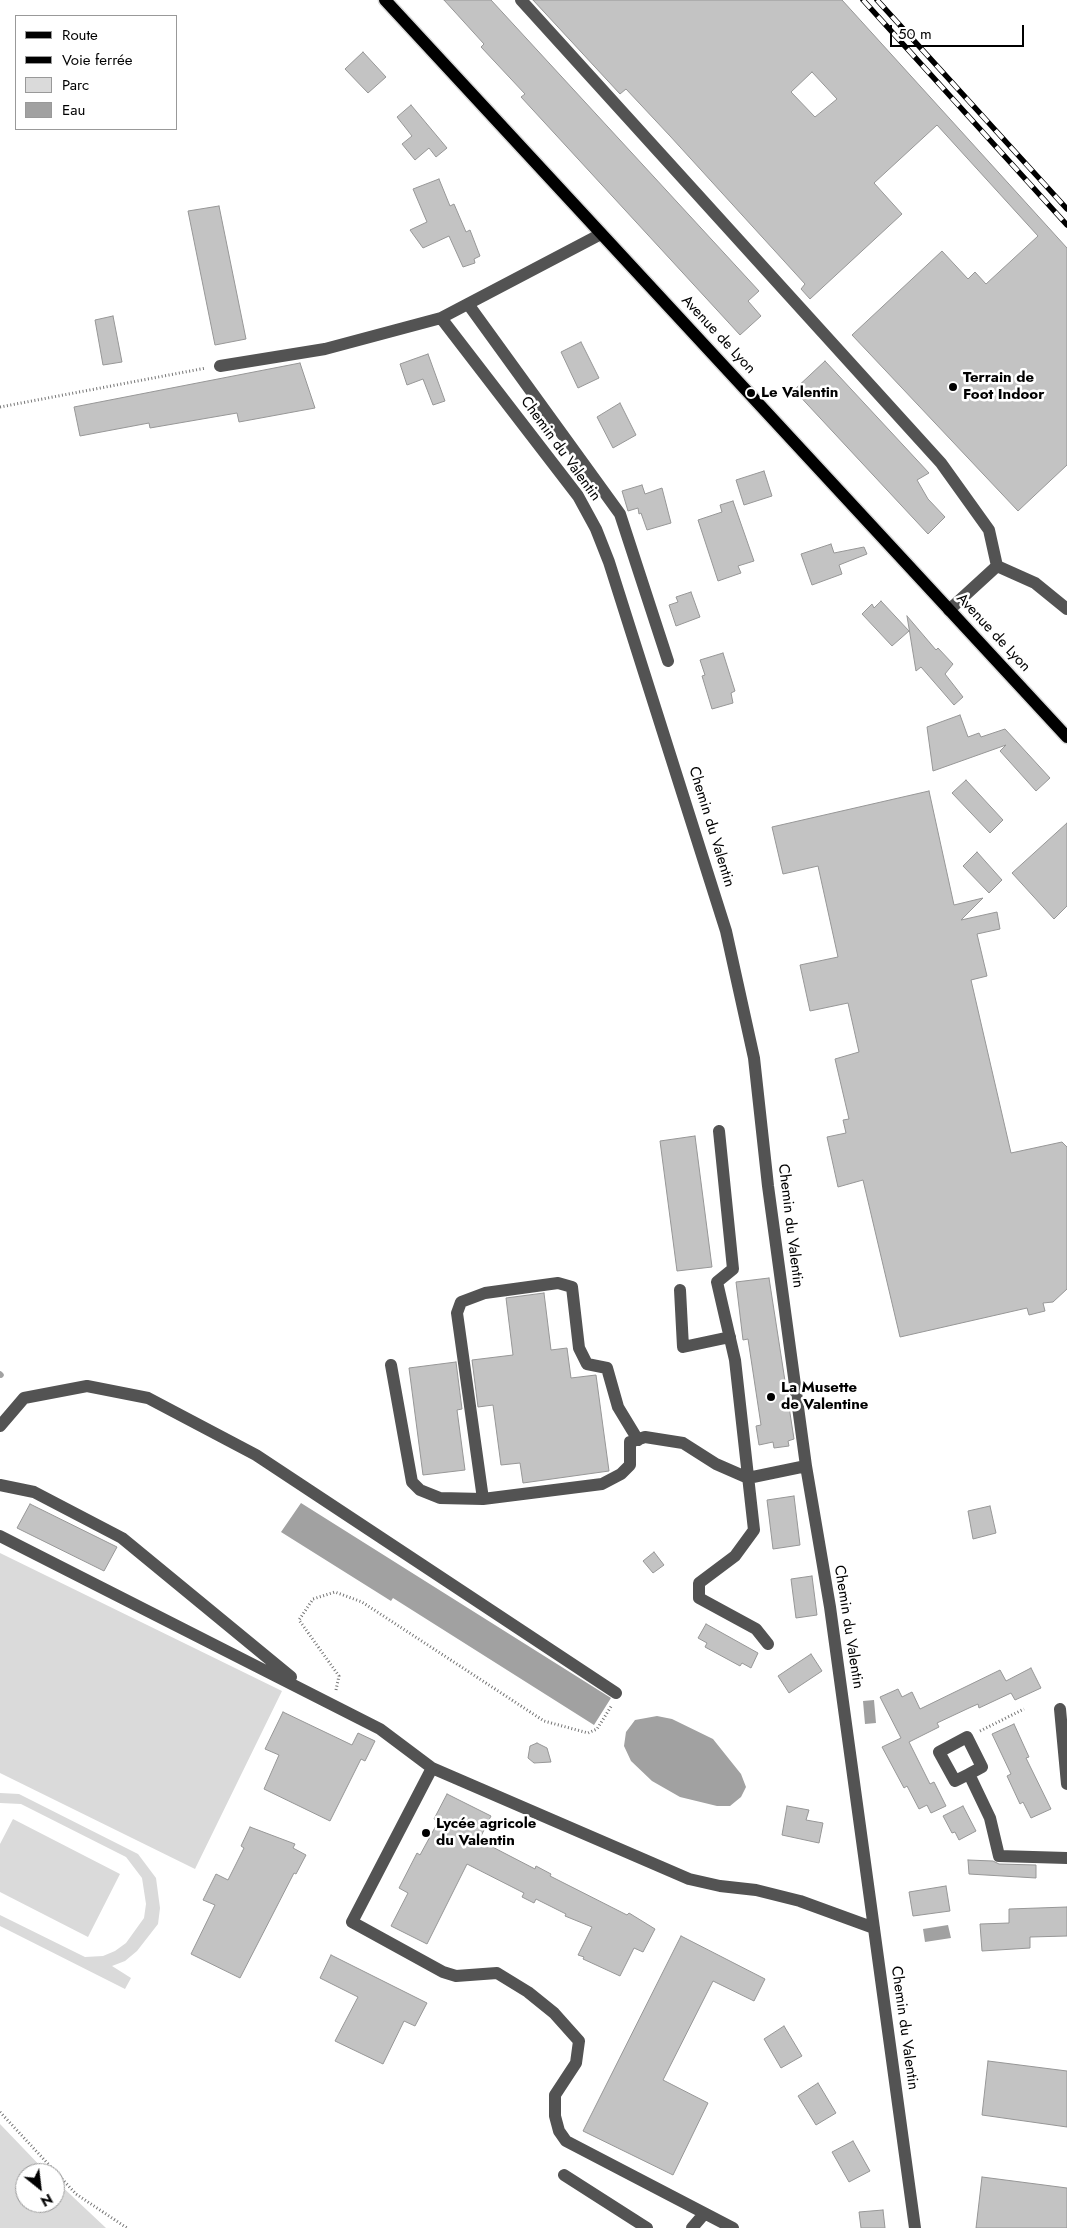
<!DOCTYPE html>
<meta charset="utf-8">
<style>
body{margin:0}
#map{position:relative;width:1067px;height:2228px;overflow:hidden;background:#fff;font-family:Jost,sans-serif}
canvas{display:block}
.legend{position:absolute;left:15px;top:15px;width:162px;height:115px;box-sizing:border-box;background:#fff;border:1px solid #999;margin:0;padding:6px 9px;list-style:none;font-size:15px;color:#000}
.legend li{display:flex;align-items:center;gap:10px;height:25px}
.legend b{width:25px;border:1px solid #999}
.north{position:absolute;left:15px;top:2163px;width:50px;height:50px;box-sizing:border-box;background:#fff;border:1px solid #999;border-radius:50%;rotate:151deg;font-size:14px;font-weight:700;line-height:20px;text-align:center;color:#000}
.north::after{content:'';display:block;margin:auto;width:18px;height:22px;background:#000;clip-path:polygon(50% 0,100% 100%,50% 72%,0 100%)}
.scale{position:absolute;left:890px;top:25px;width:134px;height:22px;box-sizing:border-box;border:2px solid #000;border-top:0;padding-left:6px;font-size:15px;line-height:18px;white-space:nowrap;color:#000;-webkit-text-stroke:4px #fff;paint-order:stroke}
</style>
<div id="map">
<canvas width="1067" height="2228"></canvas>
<ul class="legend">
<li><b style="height:6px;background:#000"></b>Route</li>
<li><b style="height:6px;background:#000"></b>Voie ferrée</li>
<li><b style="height:14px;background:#dadada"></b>Parc</li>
<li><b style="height:14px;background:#a1a1a1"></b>Eau</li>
</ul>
<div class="north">N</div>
<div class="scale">50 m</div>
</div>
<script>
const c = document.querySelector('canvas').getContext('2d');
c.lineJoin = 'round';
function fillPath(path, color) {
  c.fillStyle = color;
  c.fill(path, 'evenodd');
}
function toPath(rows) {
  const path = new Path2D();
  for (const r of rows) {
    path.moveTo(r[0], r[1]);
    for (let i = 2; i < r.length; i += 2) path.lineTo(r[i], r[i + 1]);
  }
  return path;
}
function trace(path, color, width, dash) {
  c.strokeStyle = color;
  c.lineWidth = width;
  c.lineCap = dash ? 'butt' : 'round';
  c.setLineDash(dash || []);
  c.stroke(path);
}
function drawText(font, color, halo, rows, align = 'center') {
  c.font = font + ' Jost,sans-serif';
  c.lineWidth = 5;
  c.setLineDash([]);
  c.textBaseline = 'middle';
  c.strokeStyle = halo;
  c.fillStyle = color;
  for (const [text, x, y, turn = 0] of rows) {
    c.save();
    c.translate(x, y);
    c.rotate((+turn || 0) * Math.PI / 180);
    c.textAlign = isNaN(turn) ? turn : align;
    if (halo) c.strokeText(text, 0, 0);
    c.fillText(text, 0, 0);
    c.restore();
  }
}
fillPath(toPath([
 [0,1553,282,1691,195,1869,0,1773],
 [0,1793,19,1794,138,1854,156,1878,160,1908,158,1924,137,1951,125,1961,112,1966,131,1978,125,1989,0,1926,0,1915,85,1957,103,1956,115,1951,126,1943,144,1918,146,1904,142,1878,126,1857,21,1804,0,1803],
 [13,1819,120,1874,88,1937,0,1892,0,1844],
 [0,2124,47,2173,25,2173,25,2203,55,2203,55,2180,106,2228,0,2228]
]), '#dadada');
fillPath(toPath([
 [301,1503,611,1698,594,1725,393,1598,391,1601,281,1532],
 [874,1700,876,1723,865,1724,863,1701],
 [657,1716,672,1719,713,1739,741,1774,746,1787,741,1797,730,1806,717,1806,680,1797,652,1781,631,1761,624,1746,626,1732,635,1720],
 [948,1925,951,1938,925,1942,923,1929]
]), '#a1a1a1');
trace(toPath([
 [0,1374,1,1375]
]), '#a1a1a1', 5.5);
const building = toPath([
 [444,0,491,0,759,291,748,301,761,316,740,335,521,97,525,94,481,47,484,44,444,0],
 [533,0,842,0,1067,248,1067,465,1018,511,852,335,942,251,968,279,975,272,986,284,1038,236,937,125,874,183,902,214,810,299,801,289,805,284,670,136,626,89,620,94,533,0],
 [812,72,837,99,815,117,791,92,812,72],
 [363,52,386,77,368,93,345,69,363,52],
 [411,105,447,148,436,157,429,148,415,160,402,144,412,136,397,117,411,105],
 [439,179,450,206,454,204,466,232,470,230,480,256,474,259,475,263,463,267,449,236,423,248,410,230,427,222,413,189,439,179],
 [219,206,246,339,215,345,188,211,219,206],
 [113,316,122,362,103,365,95,320,113,316],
 [581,342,599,378,578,388,561,352,581,342],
 [428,354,445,401,433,405,423,379,407,385,400,364,428,354],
 [825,361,929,473,917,480,928,499,945,517,928,534,794,390,825,361],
 [300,363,315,408,239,422,237,413,150,428,149,423,80,436,74,407,300,363],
 [620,403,636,435,613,448,597,417,620,403],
 [764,471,772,496,744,505,736,480,764,471],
 [642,485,645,494,662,488,671,523,647,530,641,513,639,514,638,508,628,511,622,491,642,485],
 [733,501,754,561,738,566,741,573,718,581,698,520,722,512,720,505,733,501],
 [831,544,834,553,864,547,867,554,839,565,842,574,812,585,801,554,831,544],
 [691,592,700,617,676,626,669,605,678,602,676,597,691,592],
 [881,601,909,631,892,646,862,614,872,604,874,608,881,601],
 [907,616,936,650,938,648,953,664,945,674,963,697,954,705,921,667,916,671,907,616],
 [723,653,735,691,731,693,733,703,712,709,702,676,705,675,700,660,723,653],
 [960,715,968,737,979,733,981,737,1005,729,1050,778,1036,791,1000,751,1006,745,933,771,927,727,960,715],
 [966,780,1003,820,990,833,952,793,966,780],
 [929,791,954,905,983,898,961,920,997,912,1000,929,977,934,987,976,971,980,1011,1153,1062,1142,1067,1147,1067,1289,1053,1302,1043,1303,1045,1311,1029,1315,1027,1308,900,1337,863,1180,838,1187,827,1137,846,1133,843,1120,849,1119,835,1059,859,1052,848,1003,810,1011,800,965,838,957,818,866,783,874,772,827,929,791],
 [1067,823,1067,906,1054,919,1012,873,1067,823],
 [977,852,1002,880,989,893,963,866,977,852],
 [695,1136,712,1267,677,1271,660,1141,695,1136],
 [769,1278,794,1439,788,1441,789,1446,774,1448,773,1442,759,1445,756,1426,761,1425,748,1339,743,1340,736,1282,769,1278],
 [544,1293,551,1350,567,1348,571,1378,596,1375,609,1471,523,1483,520,1463,501,1465,493,1405,478,1407,472,1360,513,1355,506,1298,544,1293],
 [456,1362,462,1409,457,1410,465,1470,423,1475,409,1368,456,1362],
 [794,1496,800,1545,773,1549,767,1500,794,1496],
 [30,1504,117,1547,104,1571,17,1528,30,1504],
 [990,1506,996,1533,973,1539,968,1511,990,1506],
 [654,1552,664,1565,653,1573,643,1561,654,1552],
 [812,1576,817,1615,796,1618,791,1579,812,1576],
 [706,1624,758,1653,751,1668,742,1663,740,1666,705,1647,707,1643,698,1638,706,1624],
 [811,1654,822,1671,789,1693,778,1676,811,1654],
 [1031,1668,1041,1688,1015,1700,1011,1693,979,1708,978,1704,969,1708,937,1723,939,1727,909,1742,930,1784,934,1782,946,1806,931,1813,927,1805,919,1809,907,1786,904,1788,882,1747,901,1738,880,1697,898,1689,902,1697,912,1692,920,1709,1000,1670,1006,1681,1031,1668],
 [283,1712,352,1745,358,1733,375,1741,365,1761,361,1759,330,1821,264,1789,279,1755,265,1749,283,1712],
 [1014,1724,1029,1757,1026,1758,1051,1809,1031,1818,1023,1802,1020,1804,1007,1776,1011,1774,992,1734,1014,1724],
 [537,1743,547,1748,551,1762,534,1763,528,1758,530,1746,537,1743],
 [447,1794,491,1816,479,1840,535,1869,536,1866,551,1874,550,1876,627,1915,629,1913,655,1929,643,1952,634,1948,620,1976,583,1959,584,1957,578,1955,592,1927,565,1916,566,1914,536,1899,534,1903,522,1897,524,1893,467,1864,427,1944,391,1926,408,1893,399,1888,417,1853,420,1855,438,1822,434,1819,447,1794],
 [787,1806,809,1810,806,1820,823,1823,819,1843,782,1835,787,1806],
 [963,1806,976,1831,959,1840,955,1832,952,1833,943,1816,963,1806],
 [250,1827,295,1844,293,1848,306,1855,296,1874,294,1873,240,1978,191,1954,215,1905,203,1900,216,1874,228,1880,244,1848,241,1846,250,1827],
 [968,1860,993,1861,999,1864,1036,1865,1036,1878,969,1874,968,1860],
 [946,1886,950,1911,913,1916,909,1892,946,1886],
 [1067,1907,1067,1936,1030,1937,1030,1948,982,1951,980,1924,1009,1923,1009,1909,1067,1907],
 [681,1936,765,1979,754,2001,713,1981,663,2080,708,2103,673,2175,583,2131,681,1936],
 [331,1955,427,2003,415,2026,404,2021,383,2064,335,2041,358,1997,320,1978,331,1955],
 [784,2026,802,2056,781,2068,764,2039,784,2026],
 [988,2061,1067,2071,1067,2127,982,2115,988,2061],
 [818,2083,836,2113,816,2125,798,2096,818,2083],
 [853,2141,870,2171,849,2182,832,2152,853,2141],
 [982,2177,1067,2188,1067,2228,976,2228,982,2177],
 [883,2210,885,2228,861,2228,859,2212,883,2210]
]);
fillPath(building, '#c3c3c3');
trace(building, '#979797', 1);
const major = toPath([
 [385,0,1067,737]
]);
trace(major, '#dbdbdb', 15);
trace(toPath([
 [0,407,206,368],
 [336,1690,339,1676,299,1620,313,1599,335,1592,362,1602,544,1721,588,1733,597,1729,612,1705],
 [980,1731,1024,1709],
 [0,2112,76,2194,127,2228]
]), '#757575', 3, [1, 2.5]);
trace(toPath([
 [521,0,941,463,989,530,997,566,1035,583,1067,609],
 [601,234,441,318,578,496,596,529,609,562,726,931,754,1058,768,1186,806,1466,830,1607,915,2228],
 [468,304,620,514,668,661],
 [220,366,325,349,441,318],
 [949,610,997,566],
 [719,1131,733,1269,717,1282,735,1360,754,1530,735,1556,699,1583,699,1598,756,1629,768,1644],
 [680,1290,683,1347,730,1337],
 [391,1365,412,1482,420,1490,440,1498,483,1499,602,1484,621,1474,630,1465,630,1442,645,1437,683,1443,716,1464,748,1478,806,1466],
 [0,1426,24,1398,87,1386,148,1398,256,1455,616,1693],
 [0,1485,34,1492,122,1538,291,1677],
 [483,1499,457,1313,461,1302,485,1293,558,1283,572,1287,579,1348,587,1364,607,1368,618,1407,638,1440],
 [0,1536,380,1729,432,1768],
 [1060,1709,1067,1784],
 [969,1774,955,1781,939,1752,967,1737,982,1767,969,1774,990,1818,999,1856,1067,1858],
 [564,2175,647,2228],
 [692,2228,704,2214],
 [733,2228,566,2141,559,2131,555,2116,555,2095,576,2063,579,2041,554,2013,528,1992,497,1973,456,1976,443,1972,352,1922,432,1768,689,1879,720,1886,756,1890,800,1901,874,1928]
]), '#535353', 12);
trace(major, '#000', 12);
const rail = toPath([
 [863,0,1067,225],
 [877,0,1067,209]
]);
trace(rail, '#000', 5.5);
trace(rail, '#fff', 4, [11]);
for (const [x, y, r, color] of [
 [953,387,5,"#000"],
 [751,393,5,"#000"],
 [771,1397,5,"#000"],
 [426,1833,5,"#000"]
]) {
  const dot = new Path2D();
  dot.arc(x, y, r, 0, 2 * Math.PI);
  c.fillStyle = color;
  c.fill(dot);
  trace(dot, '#fff', 2);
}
drawText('15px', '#000', '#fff', [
 ["Avenue de Lyon",718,335,47],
 ["Chemin du Valentin",560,449,54],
 ["Avenue de Lyon",993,633,47],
 ["Chemin du Valentin",711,827,73],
 ["Chemin du Valentin",790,1226,83],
 ["Chemin du Valentin",848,1627,81],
 ["Chemin du Valentin",904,2028,82]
]);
drawText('bold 15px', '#000', '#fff', [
 ["Terrain de",963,378],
 ["Foot Indoor",963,395],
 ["Le Valentin",761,393],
 ["La Musette",781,1388],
 ["de Valentine",781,1405],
 ["Lycée agricole",436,1824],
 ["du Valentin",436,1841]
], 'left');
</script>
